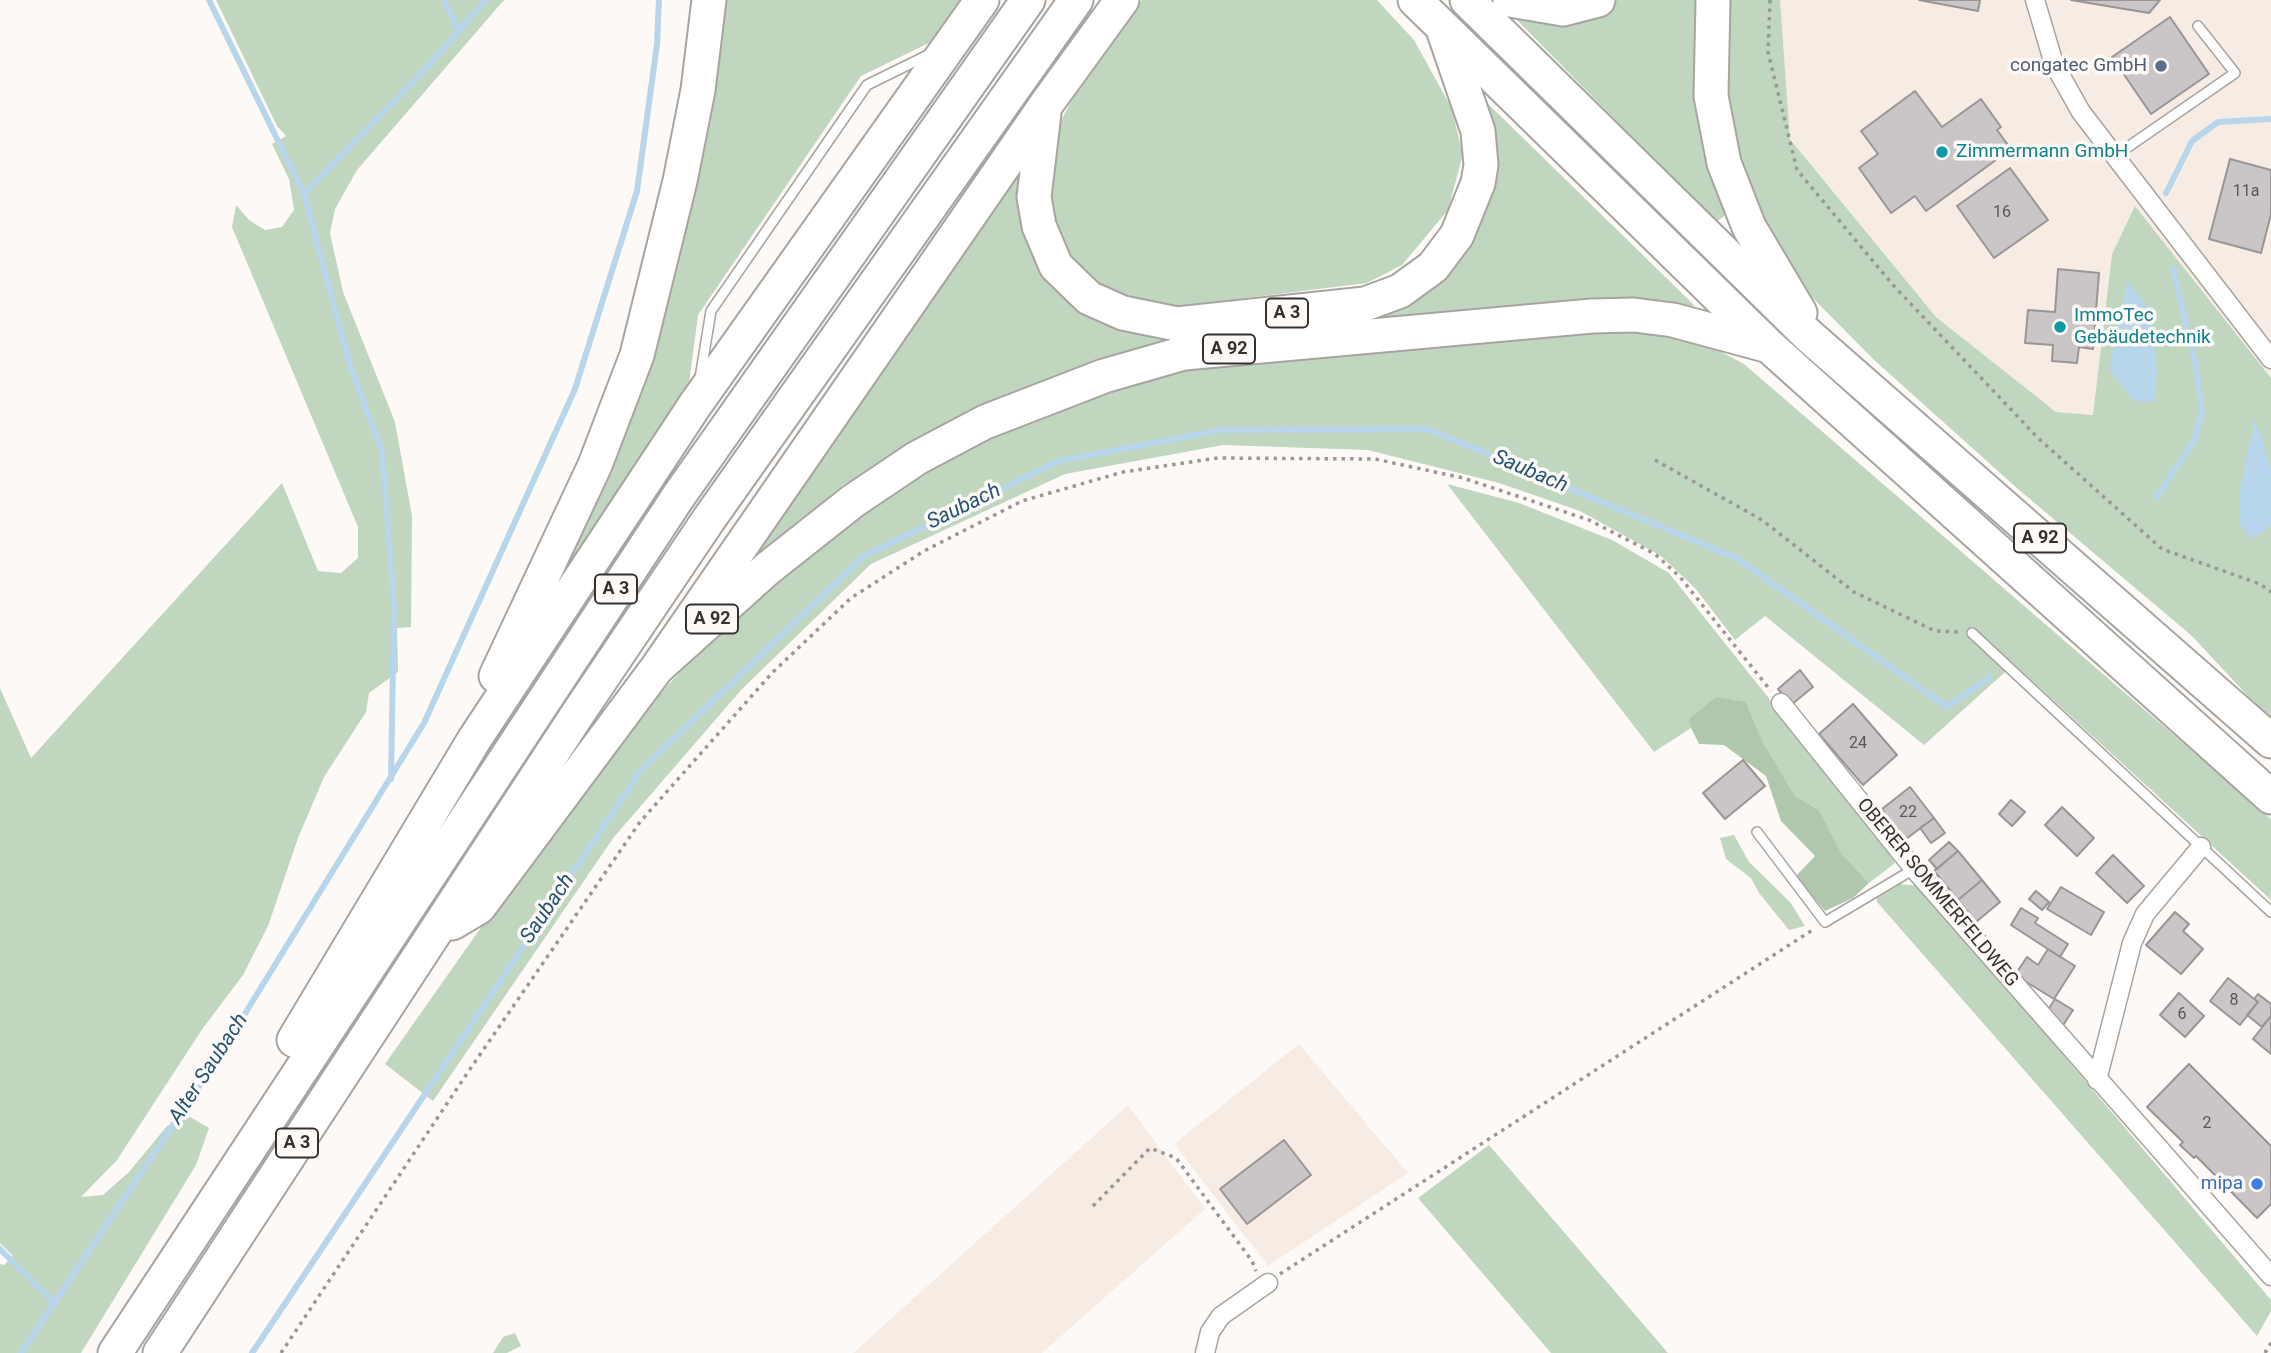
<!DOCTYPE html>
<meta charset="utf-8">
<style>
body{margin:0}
canvas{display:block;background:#fdf9f6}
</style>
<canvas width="2271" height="1353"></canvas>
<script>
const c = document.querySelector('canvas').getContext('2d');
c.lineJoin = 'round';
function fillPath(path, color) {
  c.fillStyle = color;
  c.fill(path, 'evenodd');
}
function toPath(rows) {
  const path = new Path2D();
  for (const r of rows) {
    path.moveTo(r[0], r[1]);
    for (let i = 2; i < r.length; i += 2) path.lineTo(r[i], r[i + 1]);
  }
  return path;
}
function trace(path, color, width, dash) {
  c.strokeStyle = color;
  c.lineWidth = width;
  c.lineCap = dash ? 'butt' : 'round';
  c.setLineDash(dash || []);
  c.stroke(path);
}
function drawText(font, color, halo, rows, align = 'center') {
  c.font = font + ' Roboto,sans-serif';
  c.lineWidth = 7;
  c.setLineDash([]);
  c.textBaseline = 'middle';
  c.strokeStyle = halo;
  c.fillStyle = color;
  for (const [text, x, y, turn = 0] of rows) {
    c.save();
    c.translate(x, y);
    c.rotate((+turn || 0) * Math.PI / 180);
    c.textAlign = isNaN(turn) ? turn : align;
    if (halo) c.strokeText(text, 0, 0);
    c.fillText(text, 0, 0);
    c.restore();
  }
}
fillPath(toPath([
 [1780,0,2271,0,2271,378,2135,206,2112,254,2093,415,2056,412,1936,317,1790,138],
 [1299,1044,1408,1173,1268,1266,1174,1144],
 [1128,1105,1205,1209,1042,1353,853,1353]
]), '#f7ece4');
fillPath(toPath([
 [216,0,504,0,357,170,335,209,330,233,343,292,395,422,412,516,411,627,397,628,398,672,369,693,366,712,324,777,298,838,268,926,243,975,203,1028,117,1160,81,1197,103,1195,129,1172,167,1126,190,1117,209,1128,196,1165,81,1353,0,1353,0,1264,4,1265,13,1256,0,1243,0,688,31,758,282,483,318,571,341,573,358,558,358,527,232,227,236,205,249,220,265,230,282,227,294,210,289,179,272,144,286,136,277,126],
 [718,0,961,0,933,41,861,76,698,315,688,391,555,585],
 [1142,0,1377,0,1414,40,1451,107,1463,154,1448,210,1402,265,1367,283,1173,307,1123,299,1078,269,1052,223,1044,182,1050,142,1081,82],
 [1617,0,1696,0,1694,39,1699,116,1727,214,1716,222,1509,12,1602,7],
 [1724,0,1780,0,1790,139,1936,317,2056,412,2093,415,2112,254,2135,206,2271,378,2271,721,2192,636,2018,489,1873,359,1800,285,1754,211,1734,159,1722,81],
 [1478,94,1694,305,1692,309,1659,301,1617,297,1549,303,1142,353,1052,378,968,413,843,485,744,568,1019,173,1021,202,1102,315,1355,314,1453,250],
 [1622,327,1693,337,1744,364,2271,819,2271,900,2014,664,1924,745,1765,616,1735,640,1695,588,1661,556,1580,511,1499,483,1368,450,1223,445,1065,474,871,564,742,689,614,837,433,1101,385,1064,563,811,633,722,740,609,794,557,958,449,1087,394,1184,370,1542,331],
 [1447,484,1519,503,1612,540,1669,573,1881,839,1895,863,1869,883,1842,854,1819,810,1795,796,1763,742,1746,702,1688,719,1699,744,1691,728,1654,752],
 [1734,835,1749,862,1790,902,1805,926,1789,930,1759,893,1751,878,1726,859,1720,838],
 [1900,884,1920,886,2271,1300,2271,1311,2257,1336,1877,902,1877,898],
 [1489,1145,1668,1353,1551,1353,1418,1198],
 [515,1333,521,1346,507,1353,493,1353,503,1337]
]), '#c1d6be');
fillPath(toPath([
 [1716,697,1746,702,1763,742,1795,796,1819,810,1842,854,1869,883,1853,898,1825,911,1796,876,1815,856,1781,821,1766,776,1724,745,1699,744,1688,720]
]), '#afc7ac');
fillPath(toPath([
 [2127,280,2150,310,2157,373,2154,402,2133,401,2109,369],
 [2255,417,2271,469,2271,525,2252,540,2240,525,2239,494]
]), '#b7d5eb');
trace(toPath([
 [209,0,304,194,351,369,382,451,394,606,391,779],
 [444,0,459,31],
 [2166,193,2192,141,2218,122,2271,119],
 [304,194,428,66,486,0],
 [2156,498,2194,441,2202,412,2196,367,2173,268],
 [0,1249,54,1303],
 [21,1353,217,1059,424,723,575,389,637,191,657,44,659,0],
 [252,1353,642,769,864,556,1059,461,1221,430,1428,429,1738,559,1947,707,1990,677]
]), '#b7d5eb', 6);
const building = toPath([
 [1919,0,1980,0,1978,11,1919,0],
 [2071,0,2160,0,2149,13,2071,0],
 [2170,17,2209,74,2151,114,2112,57,2170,17],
 [1915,91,1942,127,1981,99,2001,127,1997,130,2011,149,1926,211,1915,196,1891,213,1859,168,1878,154,1861,131,1915,91],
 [2230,159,2271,170,2271,214,2261,253,2209,239,2230,159],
 [2010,168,2048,220,1994,258,1957,206,2010,168],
 [2058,269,2099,273,2093,349,2079,347,2077,363,2052,361,2053,345,2025,343,2028,310,2055,312,2058,269],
 [1800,670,1813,687,1791,705,1778,689,1800,670],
 [1853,704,1897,755,1863,785,1819,734,1853,704],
 [1743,760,1765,786,1725,819,1703,793,1743,760],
 [1910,787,1934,818,1906,839,1882,809,1910,787],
 [2011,800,2025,812,2012,826,1999,814,2011,800],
 [2062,807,2094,838,2077,856,2045,825,2062,807],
 [1934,818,1945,833,1931,843,1920,828,1934,818],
 [1949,842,1958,851,1937,869,1929,860,1949,842],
 [1958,851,1982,880,1958,900,1934,871,1958,851],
 [2113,855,2144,886,2127,903,2096,873,2113,855],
 [1982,880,2000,902,1976,922,1958,900,1982,880],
 [2061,887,2104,912,2091,935,2047,909,2061,887],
 [2036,891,2049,902,2042,910,2029,899,2036,891],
 [2021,908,2038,918,2035,923,2068,944,2060,957,2011,925,2021,908],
 [2175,912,2189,924,2183,931,2203,949,2181,974,2146,945,2175,912],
 [2048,949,2075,966,2054,999,2015,975,2027,957,2038,965,2048,949],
 [2228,978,2258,1002,2240,1025,2210,1001,2228,978],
 [2179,993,2204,1016,2185,1037,2160,1015,2179,993],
 [2258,994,2271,1004,2271,1016,2262,1027,2247,1015,2258,1002,2254,999,2258,994],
 [2055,999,2073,1010,2062,1027,2044,1016,2055,999],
 [2271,1016,2271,1054,2253,1039,2271,1016],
 [2189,1064,2271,1146,2271,1204,2257,1218,2196,1156,2194,1158,2180,1145,2183,1142,2147,1107,2189,1064],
 [1284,1140,1311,1175,1247,1224,1220,1189,1284,1140]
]);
fillPath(building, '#cac6c8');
trace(building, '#999496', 2);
const lane = toPath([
 [2115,156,2235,73,2198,26],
 [700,378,711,311,867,85,930,54],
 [1972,633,2271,912],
 [1757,832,1825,922,1914,869]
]);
const street = toPath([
 [2035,0,2054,64,2081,112,2271,359],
 [1781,703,1914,869,2271,1276],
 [2097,1080,2132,943,2145,914,2201,847],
 [1205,1353,1210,1332,1221,1316,1268,1283]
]);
const highway = toPath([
 [1415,0,1769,346,2271,797],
 [1467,0,1808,335,2271,741],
 [1510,0,1563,9,1598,0],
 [1713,0,1711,96,1724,163,1749,227,1800,313],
 [1044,113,1034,197,1039,226,1056,266,1089,298,1123,313,1177,324,1365,304,1400,291,1433,267,1457,235,1478,183,1481,165,1478,131,1444,32],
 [657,668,767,569,853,501,917,458,985,422,1104,376,1184,353,1592,316,1634,315,1673,320,1769,346],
 [496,676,595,465,637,355,680,181,698,90,709,0],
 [452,923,479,907,657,668,1045,106,1122,0],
 [294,1040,474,740,695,405,982,0],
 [115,1353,678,497,1028,0],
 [160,1353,579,712,709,519,1076,0]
]);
trace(lane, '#a7a4a1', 12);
trace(street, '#a7a4a1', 21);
trace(highway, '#a7a4a1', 37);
trace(toPath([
 [1770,0,1768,52,1797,170,1893,285,2038,438,2162,549,2260,584,2271,592],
 [1655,460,1762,520,1854,592,1935,631,1959,632],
 [1093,1206,1150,1148,1176,1158,1252,1261,1256,1271],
 [1280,1274,1814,929],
 [281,1353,466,1075,640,822,772,673,851,598,924,551,1022,501,1123,472,1218,458,1375,459,1463,478,1589,520,1655,554,1680,577,1771,691],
 [2265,1353,2271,1343]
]), '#9a9795', 3.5, [3.5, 5]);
trace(lane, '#fff', 9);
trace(street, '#fff', 18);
trace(highway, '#fff', 33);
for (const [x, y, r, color] of [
 [2161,66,7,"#5c6f8a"],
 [1942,152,7,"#0f9aa8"],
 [2060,327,7,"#0f9aa8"],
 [2257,1184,7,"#3f7fe0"]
]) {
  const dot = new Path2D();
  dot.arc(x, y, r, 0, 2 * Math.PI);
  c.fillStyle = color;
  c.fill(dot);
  trace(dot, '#fdf9f6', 2.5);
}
drawText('16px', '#5a5757', null, [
 ["11a",2246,192],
 ["16",2002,213],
 ["24",1858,744],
 ["22",1908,813],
 ["8",2234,1001],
 ["6",2182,1015],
 ["2",2207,1124]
]);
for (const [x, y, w] of [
 [1287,313,42],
 [1229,349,52],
 [2040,538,52],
 [616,589,42],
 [712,619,52],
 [297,1143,42]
]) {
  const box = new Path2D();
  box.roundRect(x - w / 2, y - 14.5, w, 29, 5);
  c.fillStyle = '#fdf9f6';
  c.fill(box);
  trace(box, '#343231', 2);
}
drawText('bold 18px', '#343231', null, [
 ["A 3",1287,313],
 ["A 92",1229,349],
 ["A 92",2040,538],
 ["A 3",616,589],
 ["A 92",712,619],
 ["A 3",297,1143]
]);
drawText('19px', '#4e5e75', '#fdf9f6', [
 ["congatec GmbH",2147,66]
], 'right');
drawText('19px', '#0d838f', '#fdf9f6', [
 ["Zimmermann GmbH",1956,152],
 ["ImmoTec",2074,316],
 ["Gebäudetechnik",2074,338]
], 'left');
drawText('19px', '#343231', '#fdf9f6', [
 ["OBERER SOMMERFELDWEG",1937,893,50]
]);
drawText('19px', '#366cbe', '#fdf9f6', [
 ["mipa",2243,1184]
], 'right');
drawText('italic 21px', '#245575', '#fdf9f6', [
 ["Saubach",1530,472,23],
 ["Saubach",964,507,-26],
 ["Saubach",548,909,-56],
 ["Alter Saubach",209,1069,-57]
]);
</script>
